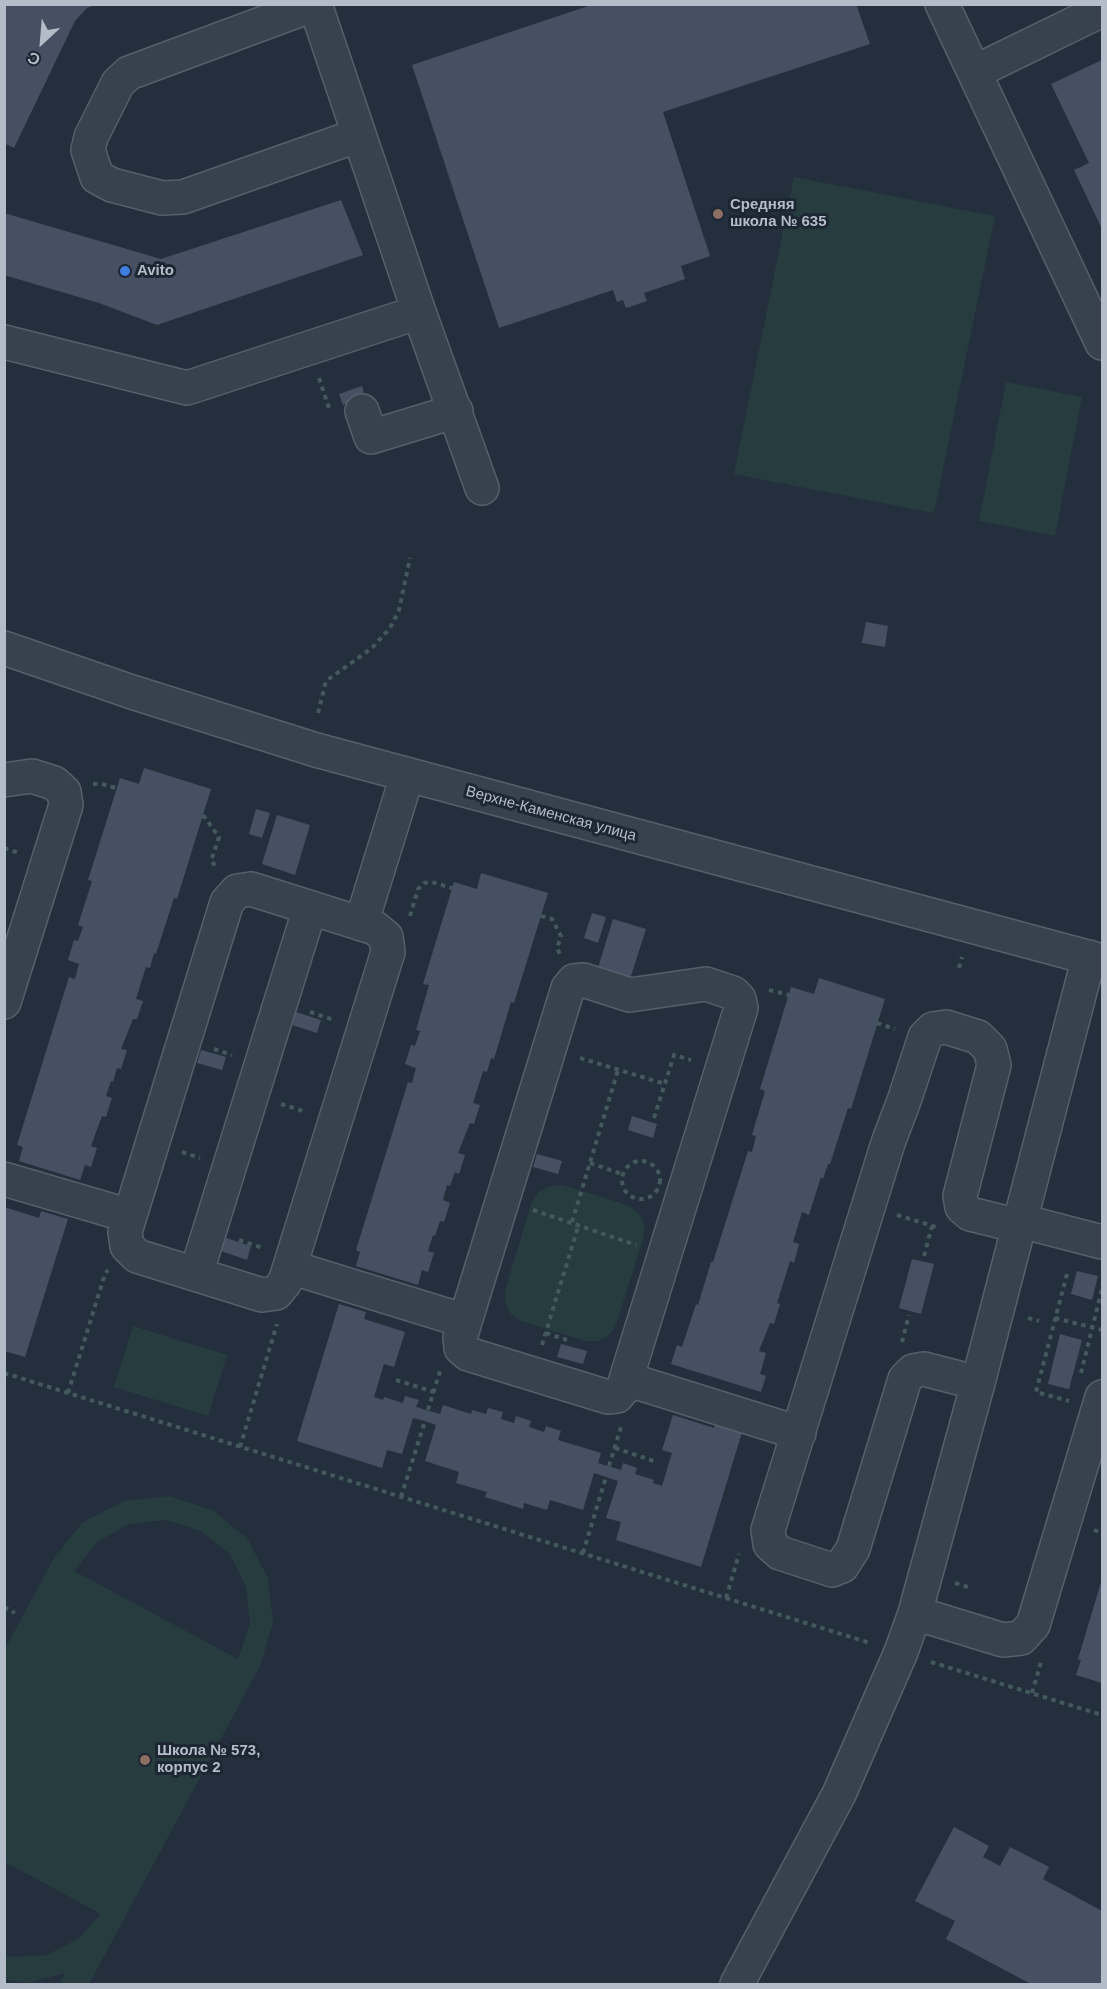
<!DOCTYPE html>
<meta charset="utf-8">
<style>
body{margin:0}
#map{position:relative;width:1107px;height:1989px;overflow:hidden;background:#242f3e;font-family:Helvetica,sans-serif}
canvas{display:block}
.frame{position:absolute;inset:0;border:6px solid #b4bcc9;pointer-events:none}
.north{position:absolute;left:12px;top:12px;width:60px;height:60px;-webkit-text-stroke:4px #1d2633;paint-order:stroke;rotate:206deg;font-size:16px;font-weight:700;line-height:24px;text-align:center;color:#b4bcc9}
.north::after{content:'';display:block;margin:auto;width:21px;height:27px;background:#b4bcc9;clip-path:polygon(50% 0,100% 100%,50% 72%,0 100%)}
</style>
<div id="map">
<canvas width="1107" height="1989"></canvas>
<div class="frame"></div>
<div class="north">С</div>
</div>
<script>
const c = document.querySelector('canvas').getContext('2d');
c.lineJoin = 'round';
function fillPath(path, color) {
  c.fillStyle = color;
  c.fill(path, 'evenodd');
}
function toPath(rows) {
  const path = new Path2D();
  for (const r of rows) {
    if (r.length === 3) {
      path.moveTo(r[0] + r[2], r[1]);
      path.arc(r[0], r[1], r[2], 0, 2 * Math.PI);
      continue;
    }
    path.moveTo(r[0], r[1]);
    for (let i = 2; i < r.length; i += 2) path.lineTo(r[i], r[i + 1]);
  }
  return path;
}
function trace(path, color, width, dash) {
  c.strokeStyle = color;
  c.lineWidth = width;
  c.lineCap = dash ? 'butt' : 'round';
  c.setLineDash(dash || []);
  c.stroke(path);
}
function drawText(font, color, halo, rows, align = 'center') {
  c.font = font + ' Helvetica,sans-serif';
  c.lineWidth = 6;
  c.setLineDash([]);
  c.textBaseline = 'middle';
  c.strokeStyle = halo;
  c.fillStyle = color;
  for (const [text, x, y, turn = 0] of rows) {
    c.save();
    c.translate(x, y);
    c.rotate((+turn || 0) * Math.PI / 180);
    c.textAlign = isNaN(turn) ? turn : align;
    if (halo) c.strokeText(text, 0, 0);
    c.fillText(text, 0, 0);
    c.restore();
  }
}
fillPath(toPath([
 [794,177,995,216,934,513,734,474],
 [1006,382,1082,397,1055,536,979,521],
 [563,1185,627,1205,638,1212,644,1223,644,1236,616,1325,609,1335,598,1341,585,1341,521,1321,511,1314,505,1303,505,1290,532,1202,539,1192,550,1186],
 [133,1326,227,1355,208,1416,114,1387],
 [169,1496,212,1510,247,1538,268,1578,273,1623,260,1666,89,1984,60,1984,65,1973,28,1983,5,1980,5,1955,12,1957,47,1955,78,1939,101,1914,5,1862,5,1649,55,1556,83,1522,124,1501],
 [166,1520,201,1531,230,1554,246,1587,250,1624,238,1659,74,1571,97,1542,129,1524]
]), '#263c3f');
fillPath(toPath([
 [4,4,96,5,87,8,75,21,14,148,4,143],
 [594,4,856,4,870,44,663,112,710,256,681,266,685,279,644,293,647,301,626,308,623,300,617,302,613,290,499,328,412,65],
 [1102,60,1102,229,1074,170,1089,163,1051,84],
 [341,200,363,255,157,325,99,303,4,275,4,213,161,259],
 [362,386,365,397,343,405,339,394],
 [866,622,888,626,885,647,862,643],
 [144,768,211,789,177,899,174,898,156,954,154,953,150,968,146,967,136,999,143,1001,137,1019,133,1019,121,1049,127,1050,121,1069,117,1068,113,1082,111,1081,106,1096,112,1098,109,1107,106,1117,102,1116,91,1146,97,1148,91,1167,85,1165,80,1180,19,1161,23,1147,17,1145,69,977,75,979,79,964,68,960,74,940,78,941,83,927,78,925,92,881,88,880,120,778,139,784],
 [256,809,270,813,262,838,249,834],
 [277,815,310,825,295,875,262,864],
 [481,873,548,893,514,1003,511,1002,494,1059,491,1058,487,1072,483,1071,473,1103,480,1105,474,1124,470,1123,458,1153,465,1155,459,1174,455,1172,450,1186,447,1185,443,1200,450,1203,444,1222,440,1221,435,1236,433,1235,428,1251,434,1253,428,1272,422,1270,418,1285,356,1266,360,1252,356,1250,408,1082,412,1083,416,1068,405,1064,411,1045,415,1046,420,1031,416,1030,429,985,423,984,454,882,477,889],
 [592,913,606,917,598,943,584,938],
 [613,919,646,929,630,979,598,968],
 [819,978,885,999,851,1109,848,1108,830,1164,828,1164,823,1179,821,1177,809,1215,802,1212,793,1242,799,1244,794,1263,790,1261,777,1303,780,1304,774,1324,770,1323,759,1351,766,1353,760,1374,766,1376,761,1392,671,1364,677,1345,682,1347,696,1304,698,1305,711,1262,713,1262,748,1151,752,1152,756,1136,752,1135,765,1091,760,1089,791,987,814,994],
 [296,1012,321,1020,317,1033,292,1025],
 [201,1050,226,1057,222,1070,197,1063],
 [632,1116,657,1124,653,1138,628,1130],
 [537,1154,562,1161,558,1174,533,1167],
 [4,1207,39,1218,41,1211,68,1219,25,1357,4,1351],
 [226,1238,251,1246,247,1260,221,1251],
 [912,1259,934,1264,921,1314,899,1308],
 [1077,1271,1098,1276,1092,1300,1071,1294],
 [339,1304,366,1312,364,1319,405,1332,394,1367,384,1364,374,1397,383,1400,384,1397,403,1403,405,1396,419,1400,416,1407,440,1414,443,1405,471,1414,472,1410,486,1414,488,1408,503,1412,501,1419,514,1423,516,1416,531,1421,529,1427,544,1432,546,1426,561,1431,558,1440,601,1453,598,1463,621,1470,623,1463,637,1468,635,1474,654,1480,653,1483,662,1486,672,1453,662,1450,673,1415,714,1428,716,1420,743,1429,701,1567,616,1540,621,1522,606,1518,618,1481,594,1473,583,1510,550,1500,547,1510,524,1503,523,1509,485,1497,487,1492,456,1483,459,1472,425,1461,436,1425,425,1421,413,1418,402,1454,387,1450,382,1468,297,1441],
 [1060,1334,1082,1340,1069,1389,1048,1384],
 [561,1344,587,1351,583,1364,557,1357],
 [1102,1579,1102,1683,1076,1675,1081,1660,1078,1659],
 [954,1827,989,1846,983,1857,1000,1866,1010,1847,1049,1867,1043,1879,1102,1911,1102,1984,1031,1984,946,1939,955,1921,915,1901]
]), '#455162');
const minor = toPath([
 [315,4,129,73,118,83,91,137,88,150,97,177,112,185,162,198,183,197,359,135],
 [315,4,419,312,482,488],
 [942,4,1102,343],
 [975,72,1102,10],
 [4,342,187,388,419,312],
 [362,411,371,437,456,411],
 [4,648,132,692,316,750,1102,961],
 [4,780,32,776,54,783,64,792,66,805,4,1002],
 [251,889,375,928,386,937,388,952,285,1282,276,1293,262,1295,137,1256,127,1246,125,1232,227,902,237,891,251,889],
 [361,924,407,776],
 [583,980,630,995,706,984,733,993,739,999,741,1008,623,1389,617,1396,608,1397,468,1354,461,1348,460,1338,568,988,574,981,583,980],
 [4,1179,130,1216],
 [1021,1221,1102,1242],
 [290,1267,465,1321],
 [196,1274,310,908],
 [626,1379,799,1433],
 [978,1383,924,1369,913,1371,905,1379,853,1549,842,1566,832,1570,780,1553,770,1544,768,1530,888,1143,905,1098,925,1037,933,1029,946,1027,978,1037,990,1049,994,1065,960,1196,962,1207,970,1214,1019,1226],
 [915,1613,1003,1640,1021,1638,1033,1625,1102,1397],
 [737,1984,839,1794,901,1652,915,1613,978,1383,1089,957]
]);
trace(minor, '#565f6c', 36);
trace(toPath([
 [319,378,329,408],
 [318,713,326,681,372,648,390,628,399,610,410,558],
 [93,784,102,784,116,788],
 [203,815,219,837,211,861,216,866],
 [4,848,19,853],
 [410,916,418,889,424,883,432,882,452,888],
 [541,916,552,919,561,936,557,948,560,954],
 [959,968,962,957],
 [769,990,789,995],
 [310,1012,334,1020],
 [877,1023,895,1029],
 [214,1049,232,1055],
 [580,1058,665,1084],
 [281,1104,306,1112],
 [654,1118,674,1055,691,1060],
 [182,1152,200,1158],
 [641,1180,19],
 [590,1163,622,1174],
 [533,1210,636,1245],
 [897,1215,936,1227],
 [572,1222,618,1070],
 [239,1240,263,1248],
 [924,1256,932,1226],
 [1067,1274,1036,1392,1069,1401],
 [1028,1318,1039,1321],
 [1055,1318,1102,1330],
 [546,1333,567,1340],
 [902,1342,909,1315],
 [542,1345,578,1227],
 [4,1373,870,1643],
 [1081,1373,1102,1289],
 [396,1380,434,1392],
 [68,1393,105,1274,108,1270],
 [428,1410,440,1371],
 [240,1447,277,1324],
 [615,1448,654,1461],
 [609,1466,621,1427],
 [401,1497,425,1421],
 [1094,1530,1102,1533],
 [583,1553,606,1477],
 [955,1583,971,1588],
 [726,1598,739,1554],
 [4,1607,15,1613],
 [931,1662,1102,1715],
 [1032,1693,1041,1662]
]), '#44595c', 4, [4.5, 4.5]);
trace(minor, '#38414e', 33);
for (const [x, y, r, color] of [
 [718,214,6,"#8d6e63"],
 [125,271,6,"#3f7fe0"],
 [145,1760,6,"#8d6e63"]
]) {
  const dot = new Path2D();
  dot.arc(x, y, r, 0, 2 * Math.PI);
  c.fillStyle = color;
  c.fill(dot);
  trace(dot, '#1d2633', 2);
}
drawText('bold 15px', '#b4bcc9', '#1d2633', [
 ["Средняя",730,205],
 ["школа № 635",730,222],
 ["Avito",137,271],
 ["Школа № 573,",157,1751],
 ["корпус 2",157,1768]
], 'left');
drawText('15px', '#b4bcc9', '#1d2633', [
 ["Верхне-Каменская улица",551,814,15]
]);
</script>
